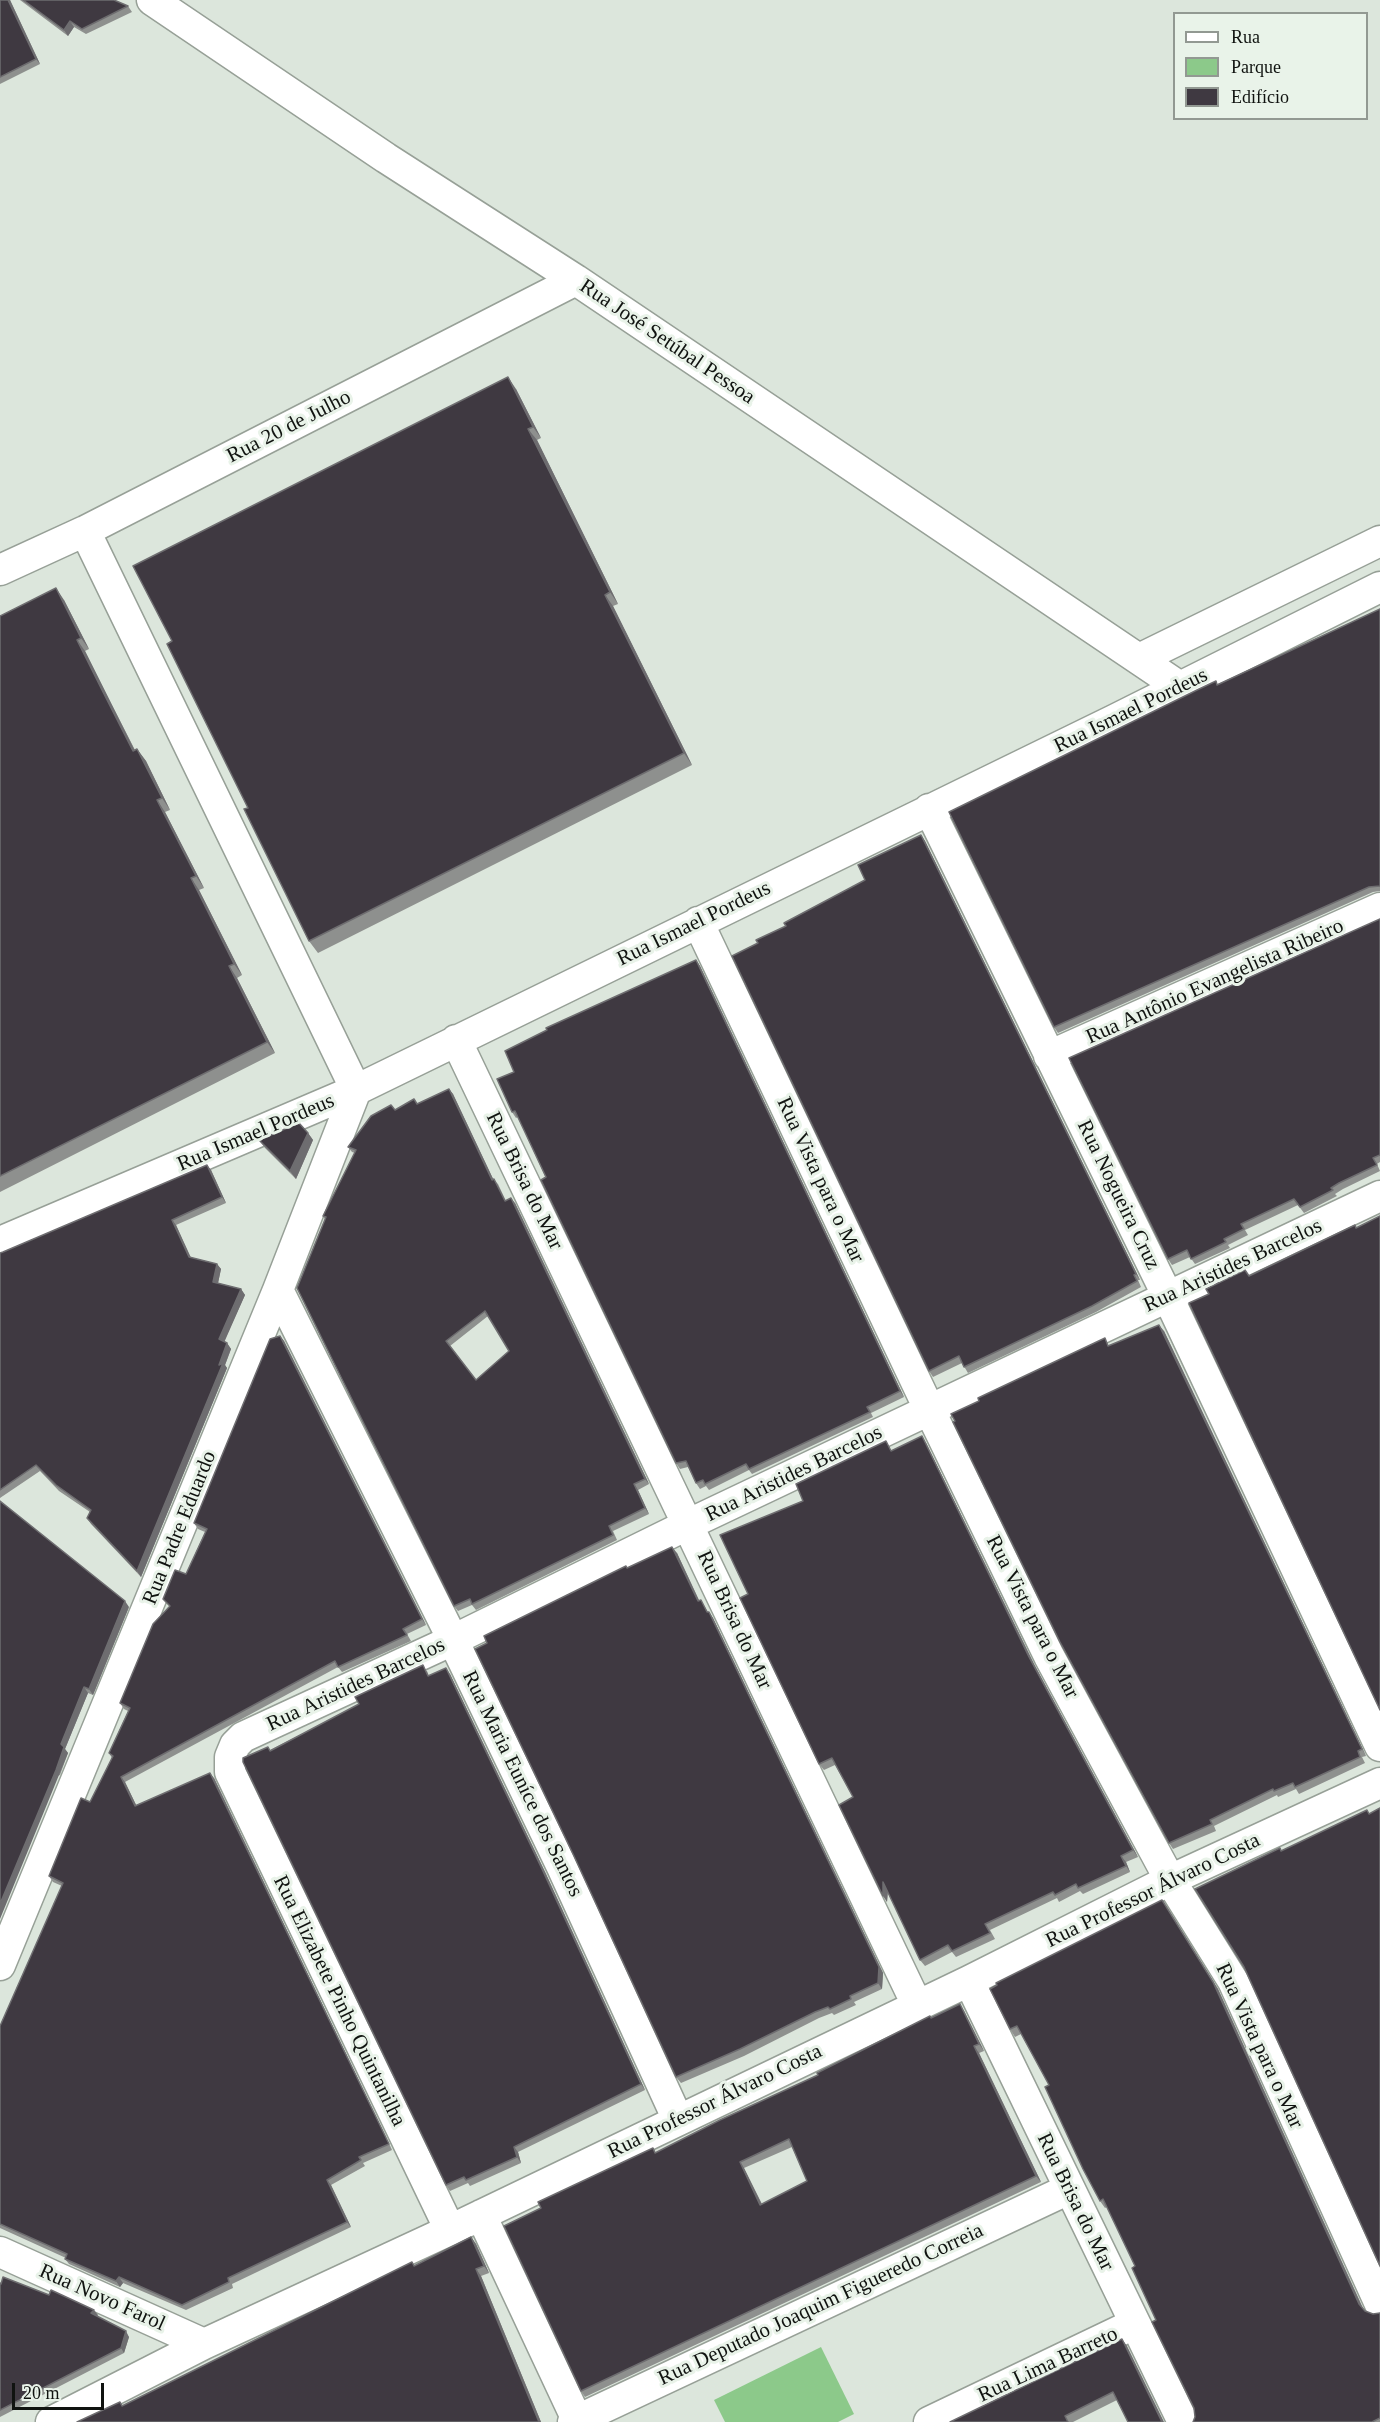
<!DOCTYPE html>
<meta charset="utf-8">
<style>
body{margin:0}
#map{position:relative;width:1380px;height:2422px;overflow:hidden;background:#dce6dc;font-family:Georgia,serif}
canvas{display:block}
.legend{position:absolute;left:1173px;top:12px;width:195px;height:108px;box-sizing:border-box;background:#e9f3e9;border:2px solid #929992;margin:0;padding:8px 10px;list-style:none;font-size:18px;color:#101310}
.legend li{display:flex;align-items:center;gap:12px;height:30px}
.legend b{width:30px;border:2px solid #929992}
.scale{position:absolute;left:12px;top:2383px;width:92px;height:27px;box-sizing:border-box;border:3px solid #101310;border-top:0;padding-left:8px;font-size:18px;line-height:21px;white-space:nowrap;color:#101310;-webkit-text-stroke:4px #e9f3e9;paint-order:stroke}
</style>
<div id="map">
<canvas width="1380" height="2422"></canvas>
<ul class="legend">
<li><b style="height:8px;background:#fff"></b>Rua</li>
<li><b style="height:16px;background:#8cc98a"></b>Parque</li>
<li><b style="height:16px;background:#3f3941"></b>Edifício</li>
</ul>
<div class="scale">20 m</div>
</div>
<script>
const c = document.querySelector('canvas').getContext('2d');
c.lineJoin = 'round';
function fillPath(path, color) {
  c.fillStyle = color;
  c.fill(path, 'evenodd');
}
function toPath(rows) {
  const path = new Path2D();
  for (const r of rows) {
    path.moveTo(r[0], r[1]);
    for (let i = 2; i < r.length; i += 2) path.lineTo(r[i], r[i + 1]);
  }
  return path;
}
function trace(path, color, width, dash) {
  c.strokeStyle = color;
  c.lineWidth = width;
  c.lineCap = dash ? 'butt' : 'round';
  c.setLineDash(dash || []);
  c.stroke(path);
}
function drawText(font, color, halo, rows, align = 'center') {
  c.font = font + ' Georgia,serif';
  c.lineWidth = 6;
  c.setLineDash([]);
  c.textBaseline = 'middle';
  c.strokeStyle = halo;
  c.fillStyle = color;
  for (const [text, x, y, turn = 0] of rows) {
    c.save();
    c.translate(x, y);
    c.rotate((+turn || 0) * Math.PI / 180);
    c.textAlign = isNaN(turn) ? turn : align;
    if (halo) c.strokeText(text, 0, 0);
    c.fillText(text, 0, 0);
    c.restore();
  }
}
fillPath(toPath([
 [821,2347,854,2414,838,2422,725,2422,714,2400]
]), '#8cc98a');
const minor = toPath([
 [152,0,386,158,576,280,1180,687],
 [0,570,85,531,576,280],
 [1139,659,1380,541],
 [929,809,1168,1297,1380,1746],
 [698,922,929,1409,1049,1656,1170,1880,1233,1981,1380,2304],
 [456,1040,917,2005],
 [1049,1056,1380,908],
 [0,1242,356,1090,1114,720,1380,587],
 [278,1290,453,1640,562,1867,678,2120],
 [0,1965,278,1290,356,1090,85,531],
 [969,1981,1183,2422],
 [481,2215,578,2422],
 [450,2230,230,1772,230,1757,235,1745,243,1737,453,1640,689,1524,1380,1196],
 [0,2252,204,2344],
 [51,2422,204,2344,450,2230,969,1981,1170,1880,1380,1783],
 [573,2422,1069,2189],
 [929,2422,1134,2324]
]);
trace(minor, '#97a097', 33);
trace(minor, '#fff', 30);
fillPath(toPath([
 [0,0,10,0,40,64,0,84],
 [20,0,114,0,128,6,132,12,86,34,74,27,68,36],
 [516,389,541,438,537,440,618,604,613,606,692,765,318,953,309,941,172,641],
 [64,600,89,649,85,651,111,703,135,750,137,749,146,761,170,810,165,812,204,888,199,890,242,975,237,978,275,1053,0,1192,0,616],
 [1380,609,1380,891,1373,892,1058,1033,1054,1027,1218,684],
 [921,835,925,841,1140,1280,1138,1280,1141,1287,1096,1312,968,1373,962,1363,933,1377,929,1371,758,943,865,880],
 [1380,919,1380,1162,1377,1164,1380,1171,1343,1189,1335,1194,1337,1196,1304,1213,1298,1205,1245,1230,1248,1235,1228,1245,1230,1248,1195,1264,1190,1257,1172,1265,1168,1259],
 [696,960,700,966,904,1397,871,1413,873,1417,752,1474,749,1470,709,1490,706,1486,700,1489,696,1483,688,1467,680,1469,676,1463,518,1117,516,1118,512,1112,514,1072],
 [449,1089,453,1094,493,1179,498,1184,506,1201,515,1203,649,1484,638,1490,649,1514,613,1531,617,1540,476,1610,472,1605,458,1611,454,1606,325,1219,323,1216,355,1153,352,1152,348,1147,395,1110,418,1104],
 [488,1316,509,1351,476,1380,450,1346],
 [308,1133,313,1140,296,1179,265,1148,259,1140],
 [207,1165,211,1170,226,1203,176,1225,190,1257,217,1264,221,1269,218,1283,241,1289,245,1295,224,1341,227,1343,231,1349,225,1365,227,1368,141,1577,91,1524,87,1518,90,1512,59,1491,40,1471,0,1498,0,1253,3,1252],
 [1164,1331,1366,1756,1362,1757,1365,1763,1299,1794,1296,1789,1278,1797,1277,1795,1214,1826,1216,1831,1173,1849,1169,1843,1109,1344,1110,1346],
 [280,1336,284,1341,426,1625,407,1634,411,1641,342,1672,338,1667,125,1782,136,1805,214,1778,392,2150,363,2163,365,2166,331,2185,351,2227,232,2284,233,2288,186,2310,123,2283,120,2287,69,2264,65,2259,66,2258,0,2228,0,2026,62,1886,53,1882,49,1876,90,1802,112,1758,109,1753,128,1711,124,1709,120,1703,170,1607,163,1599,186,1574,205,1532,198,1529,194,1523],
 [926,1443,1034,1664,1138,1857,1126,1862,1130,1872,1083,1894,1080,1891,1059,1902,1057,1898,990,1930,995,1939,956,1957,952,1952,925,1966,920,1960,888,1891,887,1902,853,1797,835,1765,824,1770,819,1764,748,1594,803,1501,892,1451],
 [677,1553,699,1600,701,1600,708,1612,709,1612,713,1618,883,1973,882,1989,854,2002,856,2005,834,2015,832,2013,819,2018,744,2056,681,2083,676,2077,628,1568],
 [129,1607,93,1695,88,1693,65,1749,68,1753,60,1775,0,1799],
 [427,1671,429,1676,450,1674,546,1874,645,2090,518,2152,521,2163,470,2186,468,2183,450,2191,446,2185,268,1747,270,1750],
 [1167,1907,1218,1989,1363,2308,1365,2311,1373,2314,1380,2313,1380,2422,1193,2422,1195,2417,1194,2408,1156,2320,1135,2266,1107,2207,1105,2208,1100,2201,1049,2085,1021,2034,1015,2037,1010,2029],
 [960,2004,964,2011,984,2051,979,2053,1041,2182,585,2397,581,2391,541,2208,653,2148,656,2153,818,2075],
 [792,2147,807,2181,762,2204,744,2168],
 [471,2237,476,2244,489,2273,481,2276,541,2422,77,2422,120,2402,123,2406,412,2262,414,2266],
 [0,2283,98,2315,97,2316,129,2337,124,2353,0,2417],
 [1127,2346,1117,2400,1073,2422,950,2422]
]), '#8e908e');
fillPath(toPath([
 [8,0,10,0,40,64,36,59],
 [70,21,74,27,68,36,64,30],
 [508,377,516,389,541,438,533,427],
 [528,429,537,440,618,604,610,592],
 [56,588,64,600,89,649,81,638],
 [605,595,613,606,692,765,684,753],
 [77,640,85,651,141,763,133,751],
 [137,749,146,761,170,810,162,798],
 [157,800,165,812,204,888,196,876],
 [921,835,925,841,1140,1280,1136,1274],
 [191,878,199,890,242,975,234,964],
 [696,960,700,966,904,1397,900,1391],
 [229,966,237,978,275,1053,267,1042],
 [449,1089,453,1094,496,1185,492,1180],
 [308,1133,313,1140,296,1179,290,1171],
 [207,1165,211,1170,226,1203,222,1197],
 [511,1198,515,1203,649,1484,645,1479],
 [172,1220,176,1225,193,1262,189,1257],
 [217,1264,221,1269,217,1288,213,1282],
 [241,1289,245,1295,223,1345,219,1339],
 [1159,1325,1164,1331,1366,1756,1362,1749],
 [280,1336,284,1341,426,1625,422,1619],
 [227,1343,231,1349,225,1365,227,1368,141,1577,137,1571],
 [922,1436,926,1443,1034,1664,1138,1857,1133,1850,1029,1657],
 [634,1484,638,1490,649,1514,645,1508],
 [672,1547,677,1553,702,1607,698,1601],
 [125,1601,129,1607,93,1695,89,1689],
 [709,1612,713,1618,883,1973,882,1989,878,1983],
 [446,1668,450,1674,546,1874,645,2090,641,2084],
 [84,1687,88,1693,65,1749,68,1753,0,1919,0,1904,61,1744],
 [210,1773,214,1778,392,2150,389,2144],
 [121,1777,125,1782,139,1811,135,1806],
 [1121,1856,1126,1862,1130,1872,1126,1866],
 [883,1882,888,1889,887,1902,883,1896],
 [1162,1900,1218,1989,1364,2311,1359,2304],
 [960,2004,964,2011,984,2051,979,2044],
 [974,2046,979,2053,1041,2182,1036,2176],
 [514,2147,518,2152,521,2163,517,2157],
 [740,2162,744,2168,765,2211,760,2205],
 [327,2180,331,2185,351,2227,347,2222],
 [471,2237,476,2244,489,2273,484,2266],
 [476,2269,481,2276,541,2422,539,2422],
 [119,2277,123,2283,120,2287,116,2281],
 [94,2310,98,2315,95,2319,91,2313],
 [126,2331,129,2337,124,2353,121,2348],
 [1122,2339,1127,2346,1164,2422,1162,2422]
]), '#6e6d70');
const building = toPath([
 [0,0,8,0,36,59,0,77,0,0],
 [23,0,114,0,128,6,82,29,70,21,64,30,23,0],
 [508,377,533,427,528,429,610,592,605,595,684,753,309,941,244,809,248,808,167,644,172,641,133,566,508,377],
 [56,588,81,638,77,640,103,692,133,751,137,749,162,798,157,800,196,876,191,878,234,964,229,966,267,1042,0,1176,0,616,56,588],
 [1380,609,1380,886,1369,887,1054,1027,949,812,1197,690,1216,681,1217,685,1380,609],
 [921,835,1136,1274,1134,1275,1137,1281,1092,1306,964,1367,959,1356,929,1371,732,956,758,943,756,940,786,926,784,923,865,880,858,865,921,835],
 [1380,919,1380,1155,1373,1158,1377,1165,1339,1183,1331,1188,1333,1190,1300,1207,1294,1199,1241,1224,1244,1229,1224,1239,1226,1242,1191,1259,1187,1250,1168,1259,1069,1058,1380,919],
 [696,960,900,1391,867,1407,870,1412,749,1469,746,1464,705,1484,703,1480,696,1483,686,1461,676,1463,541,1180,546,1177,515,1111,512,1112,497,1079,514,1072,505,1051,547,1030,546,1028,696,960],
 [449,1089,492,1180,494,1179,505,1201,511,1198,645,1479,634,1484,645,1508,609,1526,613,1535,472,1604,470,1599,454,1606,297,1288,326,1217,323,1216,356,1150,348,1147,371,1116,391,1105,395,1110,414,1099,417,1104,449,1089],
 [485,1311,509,1351,476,1380,446,1341,485,1311],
 [299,1123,308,1133,290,1171,259,1140,299,1123],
 [207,1165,222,1197,172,1220,189,1257,217,1264,213,1282,241,1289,219,1339,227,1343,219,1365,223,1363,137,1571,87,1518,91,1510,56,1485,36,1465,0,1490,0,1253,3,1252,207,1165],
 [1380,1216,1380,1710,1189,1303,1209,1294,1206,1289,1245,1270,1249,1276,1355,1225,1356,1228,1380,1216],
 [1159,1325,1362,1749,1358,1751,1360,1757,1295,1787,1293,1783,1274,1791,1273,1789,1210,1820,1212,1824,1169,1843,1060,1642,953,1422,955,1421,951,1414,979,1401,978,1398,1105,1338,1108,1346,1159,1325],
 [280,1336,422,1619,403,1629,407,1635,338,1667,335,1661,121,1777,135,1806,210,1773,389,2144,359,2157,361,2160,327,2180,347,2222,228,2278,229,2282,182,2305,119,2277,116,2281,65,2259,67,2254,0,2224,0,2026,63,1883,49,1876,81,1798,90,1802,113,1756,109,1753,130,1708,120,1703,153,1624,170,1606,163,1599,175,1570,186,1574,207,1529,194,1523,270,1339,280,1336],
 [922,1436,1029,1657,1133,1850,1121,1856,1126,1866,1078,1888,1076,1884,1055,1895,1053,1892,985,1924,990,1933,952,1951,948,1945,920,1960,883,1882,883,1896,839,1805,853,1797,832,1758,819,1764,740,1598,748,1594,720,1535,803,1501,796,1484,886,1441,891,1451,922,1436],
 [0,1501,125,1601,89,1689,84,1687,61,1744,64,1747,56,1770,0,1904,0,1501],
 [672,1547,698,1601,701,1600,707,1612,709,1612,879,1967,878,1983,850,1996,851,1999,830,2009,828,2007,815,2012,740,2049,676,2077,573,1854,475,1649,487,1643,484,1636,626,1566,627,1568,672,1547],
 [423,1665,428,1676,446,1668,542,1869,641,2084,514,2147,517,2157,466,2180,464,2177,446,2185,243,1762,243,1758,268,1747,270,1751,359,1704,355,1697,423,1665],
 [1380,1808,1380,2266,1244,1967,1195,1889,1280,1848,1281,1851,1367,1810,1369,1814,1380,1808],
 [1162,1900,1213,1982,1359,2304,1365,2311,1373,2314,1380,2313,1380,2418,1372,2422,1193,2422,1195,2417,1194,2408,1152,2322,1156,2320,1132,2268,1135,2266,1103,2199,1100,2201,1083,2169,1045,2087,1049,2085,1017,2026,1010,2029,990,1989,997,1985,996,1983,1162,1900],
 [960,2004,979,2044,974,2046,1036,2176,581,2391,504,2226,541,2208,538,2202,653,2148,655,2153,720,2120,818,2075,817,2073,930,2016,931,2018,960,2004],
 [789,2139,807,2181,760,2205,740,2162,789,2139],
 [471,2237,484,2266,476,2269,539,2422,77,2422,120,2402,122,2406,412,2262,414,2266,471,2237],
 [3,2277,49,2295,51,2290,94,2310,91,2313,126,2331,121,2348,0,2410,0,2283,1,2284,3,2277],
 [1122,2339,1162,2422,1128,2422,1113,2392,1065,2416,1068,2422,950,2422,1122,2339]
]);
fillPath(building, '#3f3941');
trace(building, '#6e6d70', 1.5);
drawText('21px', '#101310', '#e9f3e9', [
 ["Rua José Setúbal Pessoa",667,342,34],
 ["Rua 20 de Julho",289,427,-27],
 ["Rua Ismael Pordeus",1131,711,-26],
 ["Rua Ismael Pordeus",694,924,-26],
 ["Rua Antônio Evangelista Ribeiro",1215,982,-24],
 ["Rua Ismael Pordeus",256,1133,-23],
 ["Rua Vista para o Mar",820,1180,65],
 ["Rua Brisa do Mar",524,1181,64],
 ["Rua Nogueira Cruz",1118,1195,64],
 ["Rua Aristides Barcelos",1233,1266,-25],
 ["Rua Aristides Barcelos",794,1474,-26],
 ["Rua Padre Eduardo",180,1528,-68],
 ["Rua Vista para o Mar",1032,1617,63],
 ["Rua Brisa do Mar",734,1620,65],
 ["Rua Aristides Barcelos",356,1685,-25],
 ["Rua Maria Euníce dos Santos",522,1784,64],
 ["Rua Professor Álvaro Costa",1153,1891,-26],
 ["Rua Elizabete Pinho Quintanilha",339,2001,64],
 ["Rua Vista para o Mar",1259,2046,65],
 ["Rua Professor Álvaro Costa",715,2102,-26],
 ["Rua Brisa do Mar",1075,2202,64],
 ["Rua Novo Farol",102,2298,24],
 ["Rua Deputado Joaquim Figueredo Correia",821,2305,-25],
 ["Rua Lima Barreto",1048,2365,-25]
]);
</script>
